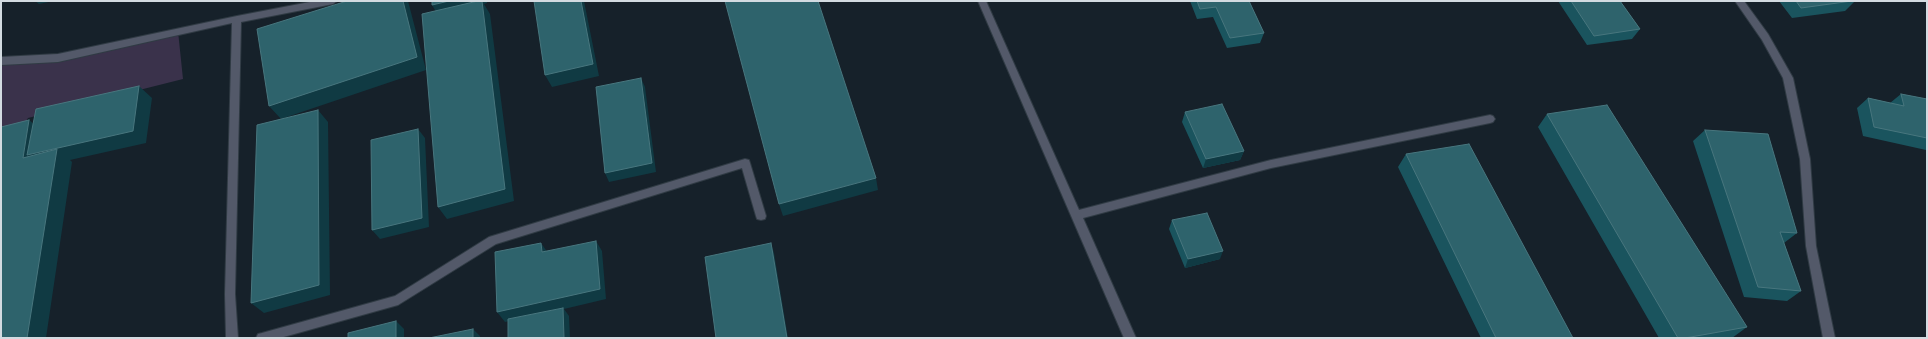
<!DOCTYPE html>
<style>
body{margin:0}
#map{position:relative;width:1928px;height:339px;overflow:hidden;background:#16212a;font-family:Spectral,serif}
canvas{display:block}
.frame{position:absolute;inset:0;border:2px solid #d3dbe1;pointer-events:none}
</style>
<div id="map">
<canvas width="1928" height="339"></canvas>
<div class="frame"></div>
</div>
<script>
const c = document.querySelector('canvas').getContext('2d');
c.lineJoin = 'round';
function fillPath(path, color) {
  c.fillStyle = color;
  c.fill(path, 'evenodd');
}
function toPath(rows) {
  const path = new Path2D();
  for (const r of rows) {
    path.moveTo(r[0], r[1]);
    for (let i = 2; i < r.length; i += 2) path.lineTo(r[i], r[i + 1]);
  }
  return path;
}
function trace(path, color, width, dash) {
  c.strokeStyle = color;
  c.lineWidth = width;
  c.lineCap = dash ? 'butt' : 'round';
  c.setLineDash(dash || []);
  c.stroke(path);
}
fillPath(toPath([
 [178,31,183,79,28,118,14,140,1,211,1,61,58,58]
]), '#3a324b');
const minor = toPath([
 [315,1,337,1,333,4,241,22,235,294,238,338,226,338,225,294,232,23,58,62,1,65,1,57,58,54,237,16,315,1],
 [978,1,986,1,1079,210,1271,160,1490,115,1493,116,1495,119,1493,122,1490,123,1271,168,1083,218,1136,338,1124,338,978,1],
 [1735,1,1744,1,1768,34,1793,78,1810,159,1816,246,1835,338,1823,338,1806,246,1800,159,1783,78,1762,40,1735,1],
 [745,159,749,160,750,163,766,216,765,219,761,220,757,219,756,216,742,168,496,244,398,305,280,338,256,338,258,334,262,333,395,296,489,237,745,159]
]);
trace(minor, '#303b44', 2);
fillPath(minor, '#535969');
fillPath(toPath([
 [1190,1,1249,1,1264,33,1260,43,1227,48,1213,17,1197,19],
 [1558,1,1620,1,1640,29,1632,39,1587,45],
 [1779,1,1855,1,1845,11,1792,18],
 [1901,94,1927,99,1927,149,1926,150,1863,136,1857,108,1868,98,1890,103],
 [1185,112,1244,151,1240,160,1203,168,1182,122],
 [1547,114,1747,327,1732,338,1659,338,1538,127],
 [1705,130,1797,233,1784,243,1801,291,1787,301,1744,297,1693,141],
 [1406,154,1573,338,1481,338,1398,167],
 [1172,220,1220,259,1185,268,1169,229]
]), '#1a545e');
fillPath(toPath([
 [35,1,53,1,39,4],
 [403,1,408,1,426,70,281,119,269,106],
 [449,1,487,1,487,3,484,4,490,14,514,201,447,219,438,207,438,15,432,5],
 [581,1,584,1,599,76,552,87,545,75],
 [641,78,645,87,656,172,609,182,605,173],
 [139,86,152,98,146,143,70,160,72,162,46,338,27,338,23,158,29,120,45,133],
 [318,110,328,122,330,295,264,313,251,303],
 [418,129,425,138,429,227,380,239,372,230],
 [1244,151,1240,160,1203,168,1206,159],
 [876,178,878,190,783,216,779,204],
 [596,241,602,251,606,299,564,309,569,316,570,338,564,338,563,309,505,322,497,312],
 [541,243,548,253,542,252],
 [771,243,774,253,788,338,787,338],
 [1223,251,1220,259,1185,268,1188,259],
 [396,321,404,329,404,338,396,338],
 [473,329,480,336,480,338,473,338]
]), '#103a43');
const building = toPath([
 [347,1,403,1,417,57,269,106,257,29,347,1],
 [432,1,449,1,432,5,432,1],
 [478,1,482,1,505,189,438,207,422,14,478,1],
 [534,1,581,1,593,64,545,75,534,1],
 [725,1,818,1,876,178,779,204,725,1],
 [1197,1,1249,1,1264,33,1230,38,1216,7,1200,9,1197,1],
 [1571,1,1620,1,1640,29,1594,36,1571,1],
 [1796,1,1852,1,1801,8,1796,1],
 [641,78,652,163,605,173,596,87,641,78],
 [139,86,133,131,27,155,36,109,139,86],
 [1901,94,1927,99,1927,138,1874,127,1868,98,1904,106,1901,94],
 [1222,104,1244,151,1206,159,1185,112,1222,104],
 [1607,105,1747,327,1685,338,1678,338,1547,114,1607,105],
 [318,110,319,285,251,303,257,125,318,110],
 [29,120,23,158,57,149,27,338,1,338,1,127,29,120],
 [418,129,422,218,372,230,371,140,418,129],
 [1705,130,1768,134,1797,233,1780,232,1801,291,1758,287,1705,130],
 [1469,144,1573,338,1496,338,1406,154,1469,144],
 [1207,213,1223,251,1188,259,1172,220,1207,213],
 [596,241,600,289,497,312,495,252,541,243,542,252,596,241],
 [771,243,787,338,716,338,705,257,771,243],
 [563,308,564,338,508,338,508,319,563,308],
 [396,321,396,338,348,338,348,333,396,321],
 [473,329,473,338,429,338,473,329]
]);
fillPath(building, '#2e636c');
trace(building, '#48767e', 1);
</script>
